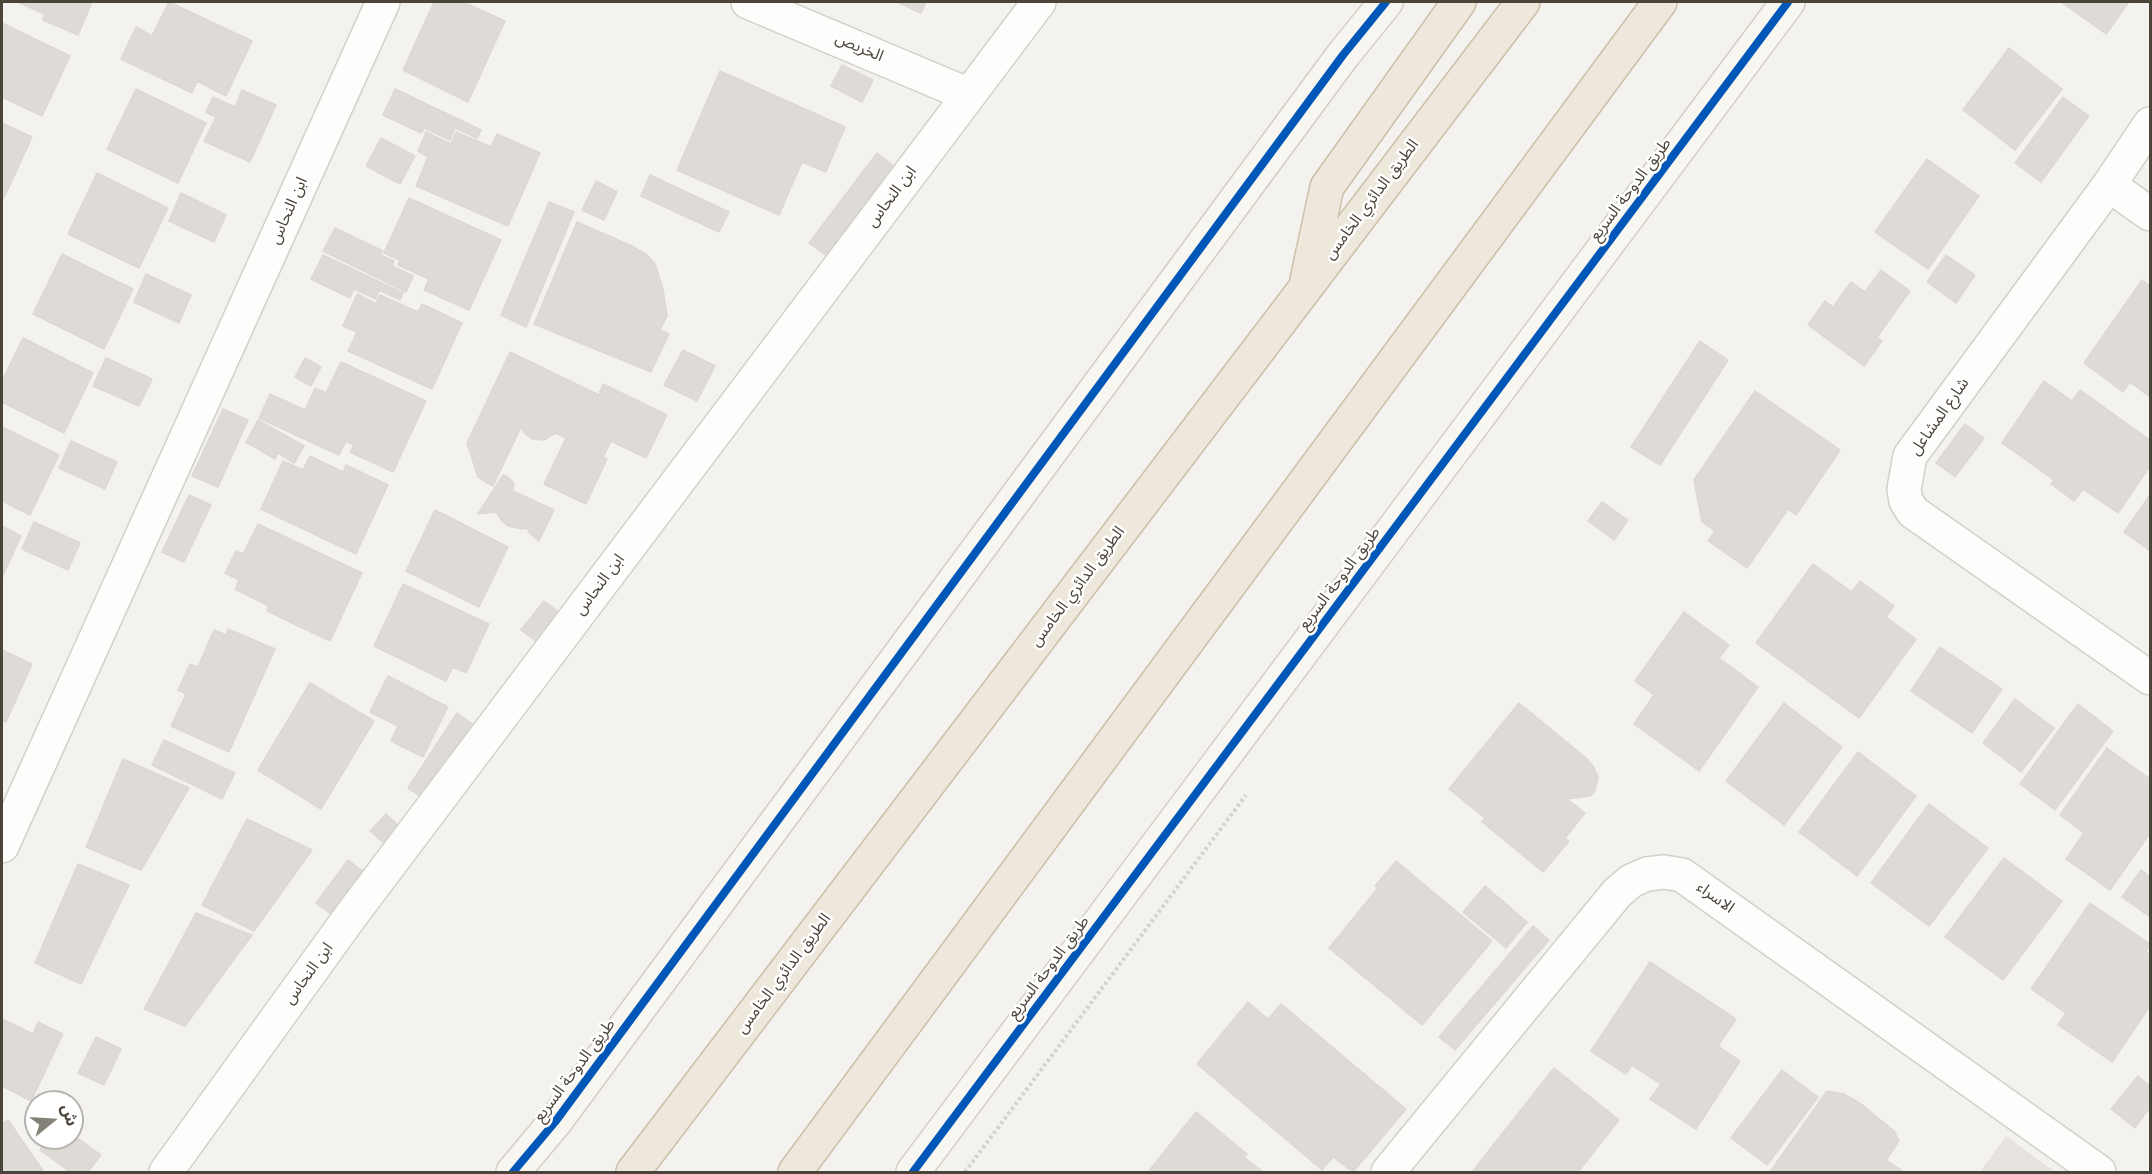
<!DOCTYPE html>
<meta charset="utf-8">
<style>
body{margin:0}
#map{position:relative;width:2152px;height:1174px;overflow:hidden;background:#f4f2ee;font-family:Roboto,"Noto Sans Arabic",sans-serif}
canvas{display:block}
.frame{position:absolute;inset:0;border:3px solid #4b4439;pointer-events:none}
.north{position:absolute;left:24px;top:1090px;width:60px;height:60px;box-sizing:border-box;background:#fff;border:2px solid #b7b4b0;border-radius:50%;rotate:72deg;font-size:16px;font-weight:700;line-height:24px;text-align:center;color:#4b4439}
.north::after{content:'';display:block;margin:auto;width:21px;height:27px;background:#868178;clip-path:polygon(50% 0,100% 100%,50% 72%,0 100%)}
</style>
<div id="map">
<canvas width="2152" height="1174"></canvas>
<div class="frame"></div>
<div class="north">ش</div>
</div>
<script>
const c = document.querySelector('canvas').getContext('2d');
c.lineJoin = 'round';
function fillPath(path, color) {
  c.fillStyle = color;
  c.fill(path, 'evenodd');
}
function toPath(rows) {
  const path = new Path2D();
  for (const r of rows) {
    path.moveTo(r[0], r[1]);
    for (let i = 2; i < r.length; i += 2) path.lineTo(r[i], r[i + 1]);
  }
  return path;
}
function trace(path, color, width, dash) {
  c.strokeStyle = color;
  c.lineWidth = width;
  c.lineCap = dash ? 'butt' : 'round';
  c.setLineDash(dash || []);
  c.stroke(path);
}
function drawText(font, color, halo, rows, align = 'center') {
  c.font = font + ' Roboto,"Noto Sans Arabic",sans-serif';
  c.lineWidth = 5;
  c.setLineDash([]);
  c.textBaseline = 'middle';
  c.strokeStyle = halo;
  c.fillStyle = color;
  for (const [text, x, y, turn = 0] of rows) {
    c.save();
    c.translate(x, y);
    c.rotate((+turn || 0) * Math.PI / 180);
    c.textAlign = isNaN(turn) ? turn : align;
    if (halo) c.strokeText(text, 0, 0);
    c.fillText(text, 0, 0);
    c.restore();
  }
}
fillPath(toPath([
 [2006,1136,2055,1172,1980,1172]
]), '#e6e3df');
const building = toPath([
 [17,2,92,2,78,35,43,20,45,14,17,2],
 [169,2,252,41,226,96,197,81,192,93,121,59,136,27,152,36,169,2],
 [434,2,463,2,505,21,468,102,403,70,434,2],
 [897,2,926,2,921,13,897,2],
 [2061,2,2129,2,2106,34,2061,2],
 [2,23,70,56,42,116,2,97,2,23],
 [2009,48,2062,89,2015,150,1963,110,2009,48],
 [842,65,873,80,862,102,831,86,842,65],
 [720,71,845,127,826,172,802,162,779,215,677,170,720,71],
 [136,89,206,123,178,183,107,149,136,89],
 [395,89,481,130,477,138,455,128,450,140,424,128,421,133,383,115,395,89],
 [242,90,276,105,250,162,204,141,216,117,206,112,213,97,235,107,242,90],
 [2063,97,2089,116,2041,182,2015,163,2063,97],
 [2,123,32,137,4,198,2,197,2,123],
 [426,132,451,144,456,132,491,147,497,134,540,153,508,226,416,186,428,157,418,151,426,132],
 [381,138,415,156,400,184,366,166,381,138],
 [877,153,896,168,828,257,809,243,877,153],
 [1927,159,1979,196,1928,269,1875,232,1927,159],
 [97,173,168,208,139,268,68,234,97,173],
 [650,175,729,212,719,232,641,196,650,175],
 [596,181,617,192,604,220,582,210,596,181],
 [181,193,226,215,214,242,169,221,181,193],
 [409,198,501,240,469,310,424,290,429,279,398,265,400,260,384,253,409,198],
 [549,202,574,212,526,327,501,315,549,202],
 [577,222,632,246,647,255,655,264,663,289,667,316,660,330,669,334,651,372,534,324,577,222],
 [335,228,383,251,380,255,394,261,392,266,413,276,406,292,323,251,335,228],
 [62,254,133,289,104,349,33,314,62,254],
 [323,255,403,293,400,300,379,290,376,299,354,289,350,298,311,279,323,255],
 [1946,255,1975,275,1956,303,1927,282,1946,255],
 [1881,270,1910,291,1877,337,1882,341,1864,366,1808,325,1825,301,1833,307,1851,282,1865,292,1881,270],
 [146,274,191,295,179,323,134,302,146,274],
 [2142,280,2150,286,2150,397,2130,382,2123,392,2084,363,2142,280],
 [357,294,376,304,380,295,418,312,422,304,462,323,432,389,348,351,357,332,343,326,357,294],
 [23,338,93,373,64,433,2,402,2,381,23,338],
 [1700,341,1728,360,1660,465,1631,447,1700,341],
 [683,350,715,366,697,401,664,385,683,350],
 [510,352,599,395,603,384,667,415,646,458,611,441,603,457,607,459,586,504,544,484,566,438,555,433,544,440,532,439,525,434,521,427,493,486,478,477,467,443,510,352],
 [106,358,152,379,139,406,93,386,106,358],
 [305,358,321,367,311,386,295,377,305,358],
 [341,362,426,401,393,472,350,452,354,445,346,441,339,455,259,418,270,394,305,410,315,388,326,393,341,362],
 [2044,381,2072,401,2080,390,2150,440,2150,466,2118,513,2083,489,2074,501,2051,484,2054,480,2002,443,2044,381],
 [1755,391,1840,450,1796,515,1788,509,1747,568,1708,541,1715,531,1702,522,1694,480,1755,391],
 [223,409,248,420,218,487,192,476,223,409],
 [258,420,304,446,294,463,278,453,275,459,246,442,258,420],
 [1965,424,1984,438,1955,477,1936,463,1965,424],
 [2,427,59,455,30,515,2,501,2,427],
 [71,441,117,462,105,489,59,468,71,441],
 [310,456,343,472,346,465,388,485,356,554,261,509,283,461,303,470,310,456],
 [503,475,509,478,514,484,513,491,554,510,539,541,530,534,527,528,522,529,508,526,502,521,496,512,478,514,503,475],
 [189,495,211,505,184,562,162,552,189,495],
 [2150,495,2150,551,2124,532,2150,495],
 [1602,502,1628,520,1614,540,1588,521,1602,502],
 [435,510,508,547,479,607,406,571,435,510],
 [34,522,80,543,68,570,22,549,34,522],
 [258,524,362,573,330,641,267,611,269,606,235,589,239,580,225,573,236,551,243,554,258,524],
 [2,526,21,536,2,578,2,526],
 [1813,564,1852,592,1860,581,1894,606,1886,617,1916,639,1859,718,1756,643,1813,564],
 [403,584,489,624,466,673,453,667,446,681,374,646,403,584],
 [544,601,567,618,544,647,521,630,544,601],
 [1684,612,1729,645,1719,658,1758,687,1699,771,1634,724,1654,695,1635,681,1684,612],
 [228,629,275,649,229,752,171,726,186,694,178,690,190,664,198,667,214,630,226,635,228,629],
 [1940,647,2002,689,1972,733,1911,691,1940,647],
 [2,650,32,664,6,722,2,720,2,650],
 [388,676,448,707,423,757,391,741,398,726,370,712,388,676],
 [310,683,374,721,321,809,258,770,310,683],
 [2015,699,2054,728,2021,772,1983,743,2015,699],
 [1519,703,1586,758,1593,766,1598,777,1595,791,1590,796,1567,799,1585,813,1565,838,1569,841,1543,872,1482,822,1485,818,1449,789,1519,703],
 [1784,703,1842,747,1784,825,1726,781,1784,703],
 [2078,704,2113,731,2055,810,2020,784,2078,704],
 [457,713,475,726,427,801,408,788,457,713],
 [164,740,235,773,222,799,152,765,164,740],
 [2107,748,2150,779,2150,833,2110,890,2066,859,2084,833,2060,815,2107,748],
 [1858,752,1916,796,1857,876,1799,832,1858,752],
 [123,759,189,788,141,870,86,847,123,759],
 [1929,804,1988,848,1929,926,1871,883,1929,804],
 [386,814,402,829,387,846,370,831,386,814],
 [247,819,312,850,254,931,202,905,247,819],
 [2004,858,2062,901,2003,980,1945,937,2004,858],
 [348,860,368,875,336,918,316,903,348,860],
 [1396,861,1492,941,1422,1025,1329,948,1378,888,1375,886,1396,861],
 [78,864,129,885,81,984,35,963,78,864],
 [2141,870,2150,877,2150,917,2122,897,2141,870],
 [1485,886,1527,922,1506,948,1463,912,1485,886],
 [2090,903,2150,944,2146,952,2150,955,2150,1006,2112,1062,2058,1025,2066,1013,2031,989,2090,903],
 [196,913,252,935,185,1026,144,1009,196,913],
 [1533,926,1549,940,1455,1050,1439,1037,1533,926],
 [1650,962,1736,1019,1718,1046,1740,1061,1696,1129,1650,1099,1661,1084,1632,1065,1626,1074,1591,1051,1650,962],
 [1248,1002,1268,1019,1281,1004,1406,1109,1353,1172,1333,1157,1322,1170,1197,1064,1248,1002],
 [2,1019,33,1034,38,1022,63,1034,31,1101,2,1086,2,1019],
 [96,1037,121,1049,104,1085,78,1073,96,1037],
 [1554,1068,1619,1120,1578,1172,1472,1172,1554,1068],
 [1782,1070,1818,1097,1767,1165,1731,1138,1782,1070],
 [2138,1076,2150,1086,2150,1107,2135,1128,2111,1109,2138,1076],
 [1827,1091,1844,1094,1861,1104,1894,1131,1899,1141,1886,1160,1904,1172,1770,1172,1827,1091],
 [1196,1112,1247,1154,1244,1157,1263,1172,1148,1172,1196,1112],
 [8,1120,44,1172,2,1172,2,1124,8,1120],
 [72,1134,101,1155,88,1172,65,1172,67,1170,40,1150,49,1138,72,1138,72,1134]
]);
fillPath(building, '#dedbd6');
trace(building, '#dcd9d4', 1.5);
const street = toPath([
 [748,2,969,95],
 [2150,124,2109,185,1910,456,1904,489,1906,501,1913,512,2150,678],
 [2109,185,2150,214],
 [2,846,383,2],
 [166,1172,350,917,1039,2],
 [1388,1172,1617,893,1631,881,1647,874,1664,872,1682,875,2099,1172]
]);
const secondary = toPath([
 [513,1172,555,1122,1343,55,1386,2],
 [913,1172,1788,2]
]);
const highway = toPath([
 [1307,280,1327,187,1459,2],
 [633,1172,1523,2],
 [795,1172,1660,2]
]);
trace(street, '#d2d0cb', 36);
trace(secondary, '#d3cfc5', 36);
trace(highway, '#ccbfa9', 36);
trace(toPath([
 [965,1172,1246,795]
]), '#d3d2cc', 4, [3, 3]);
trace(street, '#fdfdfc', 33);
trace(secondary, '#f7f6f1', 33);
trace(highway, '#ede8db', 33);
trace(toPath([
 [513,1172,555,1122,1343,55,1386,2],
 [913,1172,1788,2]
]), '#0057b8', 8);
drawText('16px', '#4b4439', '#fff', [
 ["الخريص",859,48,23],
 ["طريق الدوحة السريع",1631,190,-53],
 ["ابن النحاس",892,197,-53],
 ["الطريق الدائري الخامس",1372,200,-53],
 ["ابن النحاس",289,211,-66],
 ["شارع المشاعل",1940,417,-55],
 ["طريق الدوحة السريع",1340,579,-53],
 ["ابن النحاس",600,585,-53],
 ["الطريق الدائري الخامس",1078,587,-53],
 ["الاسراء",1715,898,36],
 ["طريق الدوحة السريع",1049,968,-53],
 ["ابن النحاس",309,974,-54],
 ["الطريق الدائري الخامس",784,974,-53],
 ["طريق الدوحة السريع",575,1071,-53]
]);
</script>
